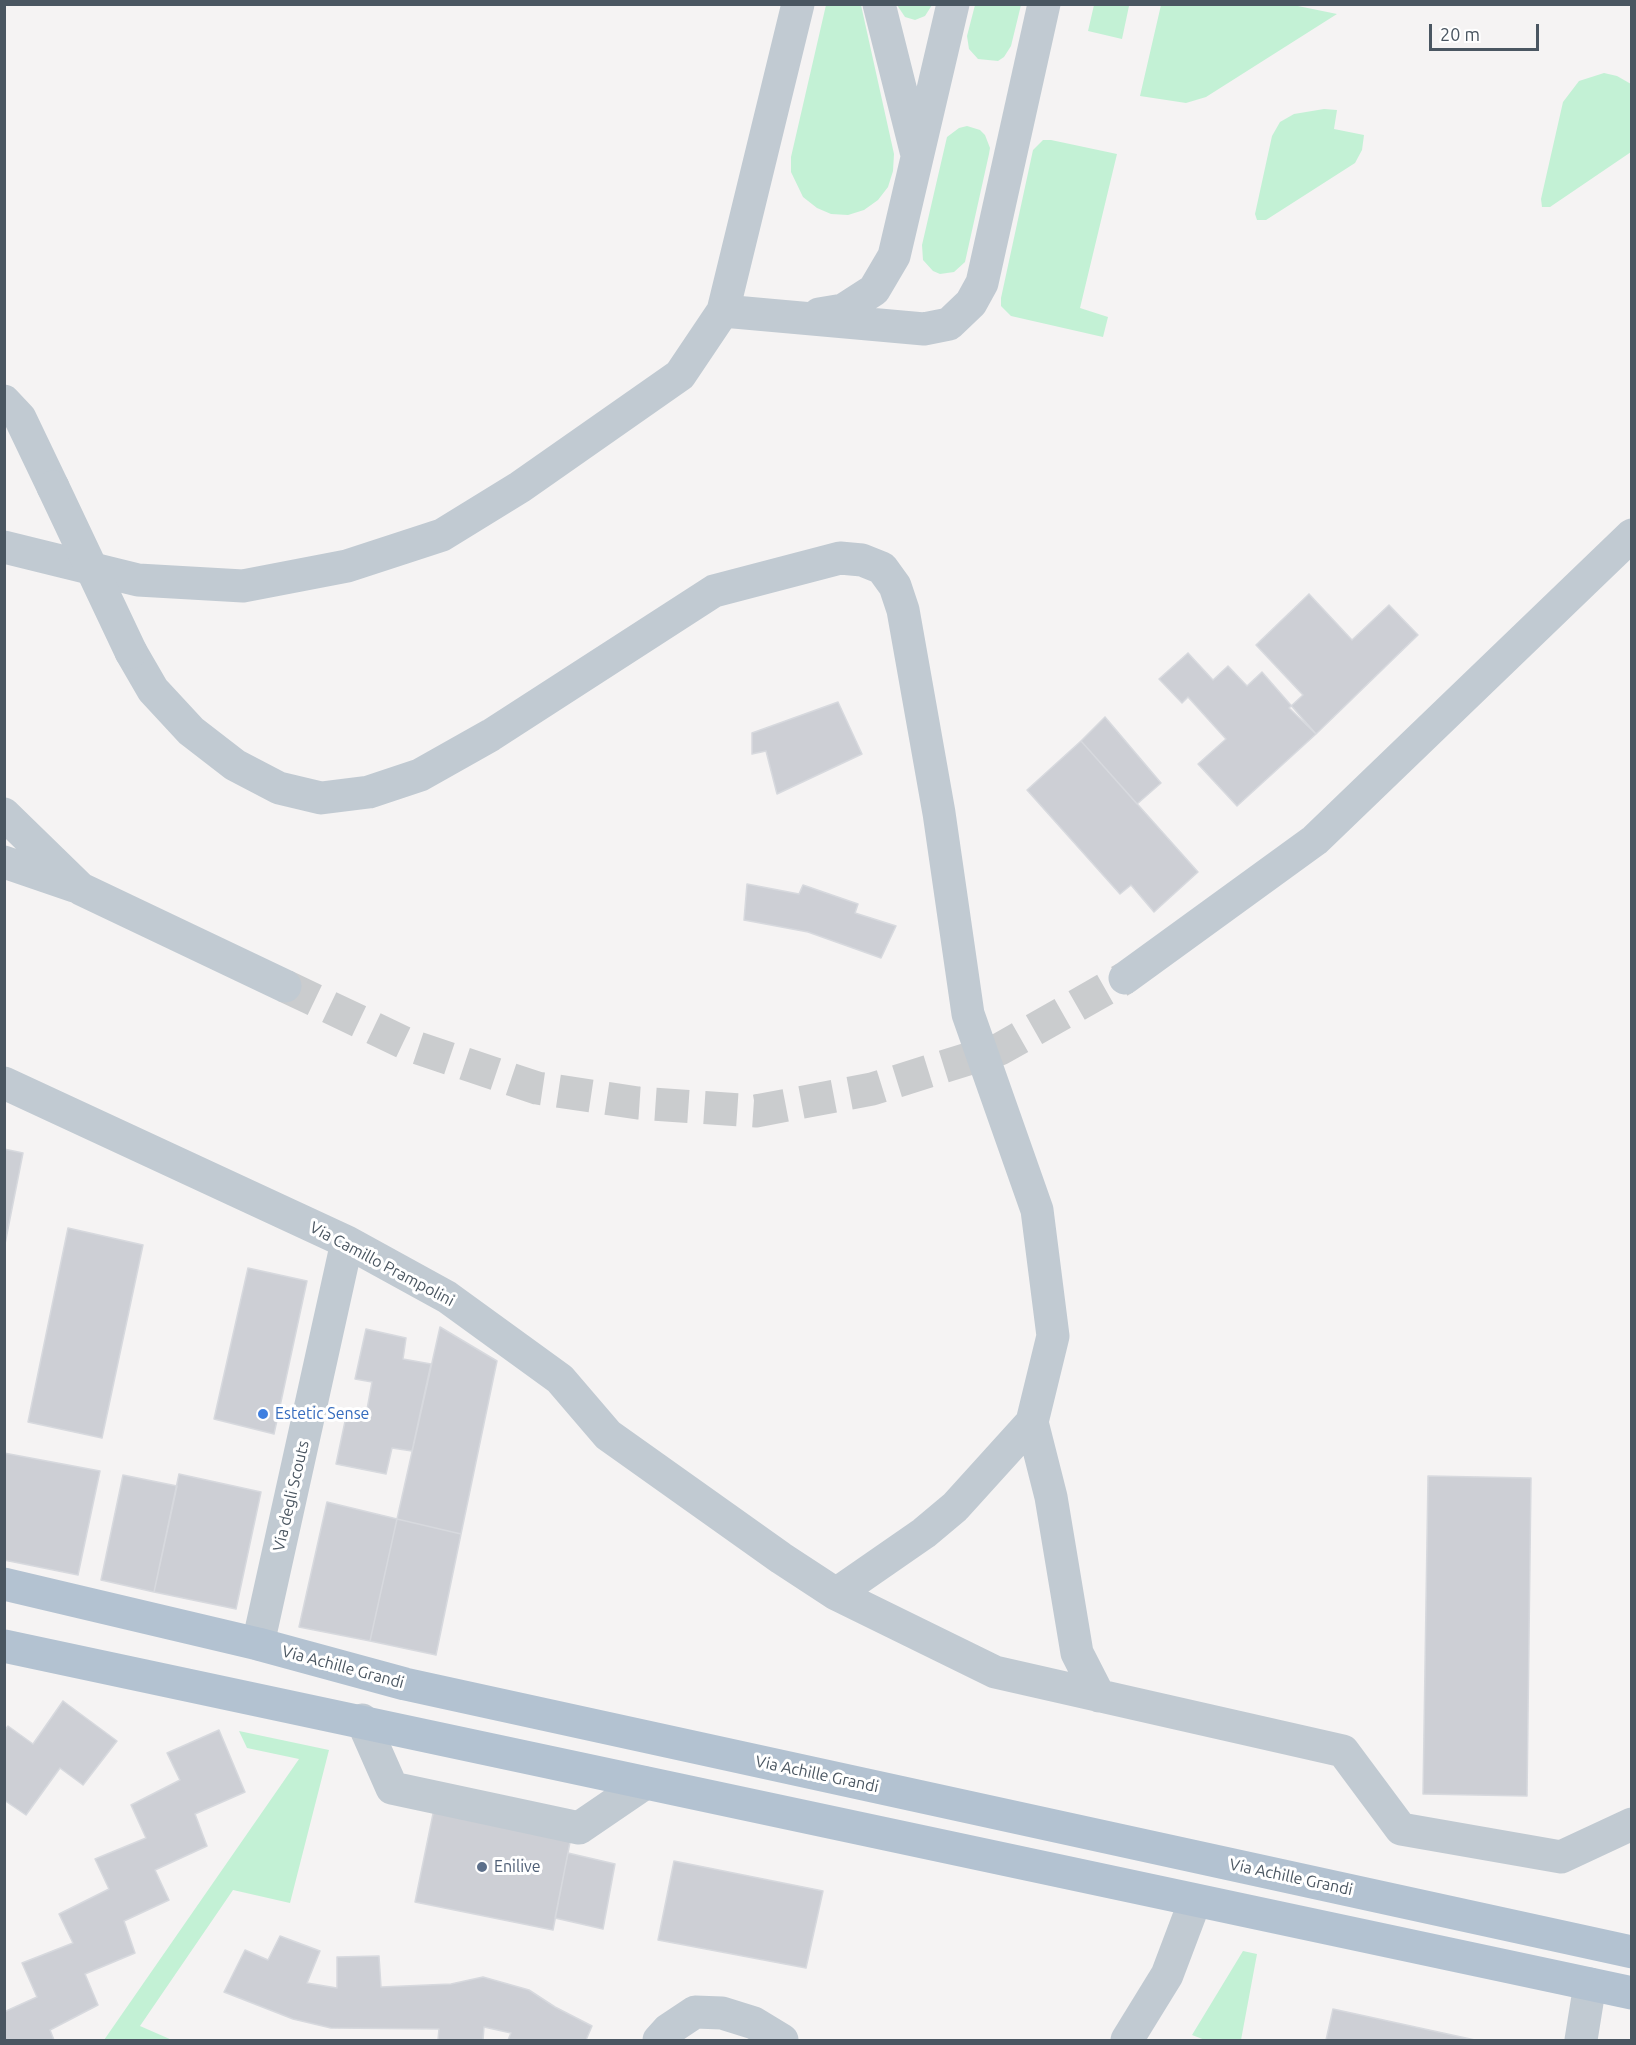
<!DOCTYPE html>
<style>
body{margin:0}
#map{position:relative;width:1636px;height:2045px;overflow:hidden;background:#f5f3f3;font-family:Ubuntu,sans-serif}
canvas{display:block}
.frame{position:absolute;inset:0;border:6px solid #4a5661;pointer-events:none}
.scale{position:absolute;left:1429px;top:24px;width:110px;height:27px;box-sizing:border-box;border:3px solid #4a5661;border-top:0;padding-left:8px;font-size:18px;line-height:21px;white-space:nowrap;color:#4a5661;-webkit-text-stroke:4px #fff;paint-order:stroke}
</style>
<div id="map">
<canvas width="1636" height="2045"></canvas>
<div class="frame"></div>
<div class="scale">20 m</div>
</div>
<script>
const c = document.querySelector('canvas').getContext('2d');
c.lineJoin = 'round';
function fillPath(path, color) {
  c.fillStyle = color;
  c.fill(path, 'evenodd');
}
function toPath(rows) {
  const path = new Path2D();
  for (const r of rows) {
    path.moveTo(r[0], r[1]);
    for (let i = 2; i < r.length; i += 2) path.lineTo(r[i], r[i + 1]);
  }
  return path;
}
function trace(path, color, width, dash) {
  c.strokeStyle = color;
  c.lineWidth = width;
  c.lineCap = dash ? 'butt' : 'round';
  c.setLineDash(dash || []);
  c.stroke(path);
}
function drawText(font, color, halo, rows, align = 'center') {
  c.font = font + ' Ubuntu,sans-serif';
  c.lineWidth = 6;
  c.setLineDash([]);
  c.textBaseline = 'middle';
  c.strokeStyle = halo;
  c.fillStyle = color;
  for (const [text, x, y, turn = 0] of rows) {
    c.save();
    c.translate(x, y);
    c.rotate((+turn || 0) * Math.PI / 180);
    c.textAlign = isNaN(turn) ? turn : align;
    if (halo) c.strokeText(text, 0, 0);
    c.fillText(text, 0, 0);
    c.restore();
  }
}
fillPath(toPath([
 [1123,4,1129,6,1122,39,1088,31,1094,5],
 [826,5,861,5,894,154,893,171,888,187,878,200,864,210,848,215,831,214,817,208,803,197,791,172,791,157],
 [897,5,897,4,932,5,925,16,915,20,905,17],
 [975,5,1021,5,1011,46,1004,57,998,61,978,59,969,49,967,36],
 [1161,5,1293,5,1337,14,1206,97,1186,103,1140,96],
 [1604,73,1617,76,1631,84,1631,152,1550,207,1542,207,1541,199,1563,102,1579,81],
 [1324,109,1337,110,1334,129,1364,135,1362,150,1355,163,1266,220,1257,220,1255,214,1272,136,1280,122,1294,114],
 [967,126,980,130,985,135,990,148,989,154,965,262,954,272,940,274,933,271,923,260,922,245,947,137,959,128],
 [1043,140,1051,140,1117,154,1080,308,1108,317,1103,337,1011,316,1001,306,1001,298,1033,150],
 [239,1731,329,1750,290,1903,233,1890,140,2026,172,2040,104,2040,299,1759,247,1748],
 [1243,1951,1257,1954,1241,2040,1205,2040,1192,2035]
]), '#c3f1d5');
const building = toPath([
 [1309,594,1352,640,1389,605,1418,635,1316,734,1289,708,1303,695,1256,645,1309,594],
 [1188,653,1213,680,1228,666,1247,686,1262,672,1316,734,1237,806,1198,764,1226,739,1188,697,1182,703,1159,679,1188,653],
 [838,702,862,754,777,794,766,751,752,754,752,733,838,702],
 [1105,717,1161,783,1137,804,1081,741,1105,717],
 [1081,741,1198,872,1154,912,1131,885,1120,894,1027,790,1081,741],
 [747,884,799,894,803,885,858,904,855,913,896,926,881,958,808,932,744,920,747,884],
 [4,1149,23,1153,4,1249,4,1149],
 [68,1228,143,1245,102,1438,28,1422,68,1228],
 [248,1268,307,1281,274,1434,214,1419,248,1268],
 [440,1327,497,1361,461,1534,397,1519,440,1327],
 [366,1329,406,1338,403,1359,431,1364,412,1451,392,1448,386,1474,336,1464,347,1412,366,1415,372,1382,355,1379,366,1329],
 [4,1453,100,1471,78,1575,4,1560,4,1453],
 [179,1474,261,1492,236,1609,154,1592,179,1474],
 [123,1475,177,1486,154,1592,101,1580,123,1475],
 [1428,1476,1531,1478,1527,1796,1423,1794,1428,1476],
 [327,1502,397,1519,370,1641,299,1627,327,1502],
 [397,1519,461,1534,436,1655,370,1641,397,1519],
 [63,1701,117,1741,83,1785,60,1768,26,1815,4,1800,4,1731,8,1726,33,1744,63,1701],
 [219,1730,245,1792,195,1814,207,1846,155,1870,169,1900,124,1921,135,1953,85,1974,98,2005,50,2030,54,2040,4,2040,4,2012,37,1997,22,1963,73,1943,59,1914,109,1889,95,1859,146,1838,131,1805,180,1780,167,1753,219,1730],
 [434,1809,571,1837,553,1930,415,1902,434,1809],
 [568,1853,615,1864,603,1929,555,1918,568,1853],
 [674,1861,823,1891,806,1968,658,1940,674,1861],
 [280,1936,320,1951,307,1983,337,1988,337,1957,379,1956,381,1987,451,1984,483,1977,529,1990,555,2007,592,2026,586,2040,508,2040,511,2033,484,2027,483,2040,438,2040,439,2029,331,2028,293,2019,224,1992,245,1950,268,1960,280,1936],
 [1333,2009,1475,2040,1326,2040,1333,2009]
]);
fillPath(building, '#cdcfd5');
trace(building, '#d7d9de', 1.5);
trace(toPath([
 [285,986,409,1045,537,1088,638,1103,756,1111,872,1089,1000,1049,1125,978]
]), '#caccce', 33, [33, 16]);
trace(toPath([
 [879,4,916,151],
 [723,311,924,329,949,324,971,303,982,283,1044,4],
 [819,314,843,310,874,290,894,256,953,4],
 [4,401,20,418,53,487],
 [4,547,138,580,243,586,347,566,442,535,520,487,680,375,723,311,798,4],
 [131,652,153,690,191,731,235,765,279,788,321,798,369,792,420,775,491,735,714,591,840,558,862,560,882,568,895,586,903,610,939,813,968,1014,1037,1210,1053,1336,1032,1422,955,1507,924,1533,836,1594],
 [4,814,81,889,285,986],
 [4,862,74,886],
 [1125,978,1315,840,1632,535],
 [4,1083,347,1242,447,1297,560,1379,608,1435,781,1558,836,1594,995,1672,1343,1751,1401,1829,1561,1857,1632,1824],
 [1032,1422,1051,1497,1077,1653,1099,1696],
 [258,1644,347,1242],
 [362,1720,392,1788,579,1828,645,1783],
 [659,2040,668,2030,695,2012,722,2013,754,2023,782,2040],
 [1127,2040,1167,1975,1195,1901],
 [1581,2040,1590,1984]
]), '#c1cad2', 33);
trace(toPath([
 [4,1584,258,1644,405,1684,1632,1952],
 [4,1646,1632,1993]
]), '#b3c2d1', 33);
trace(toPath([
 [53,487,131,652]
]), '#c1cad2', 33);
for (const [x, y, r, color] of [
 [263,1414,6,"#3f7fe0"],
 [482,1867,6,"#5c6f8a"]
]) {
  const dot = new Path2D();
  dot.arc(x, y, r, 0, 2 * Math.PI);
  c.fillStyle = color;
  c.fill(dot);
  trace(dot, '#fff', 2);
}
drawText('16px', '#4a5661', '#fff', [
 ["Via Camillo Prampolini",382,1264,28],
 ["Via degli Scouts",291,1496,-77],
 ["Via Achille Grandi",343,1667,15],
 ["Via Achille Grandi",817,1774,12],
 ["Via Achille Grandi",1291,1877,12]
]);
drawText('16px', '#366cbe', '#fff', [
 ["Estetic Sense",275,1414]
], 'left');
drawText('16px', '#4e5e75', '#fff', [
 ["Enilive",494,1867]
], 'left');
</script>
